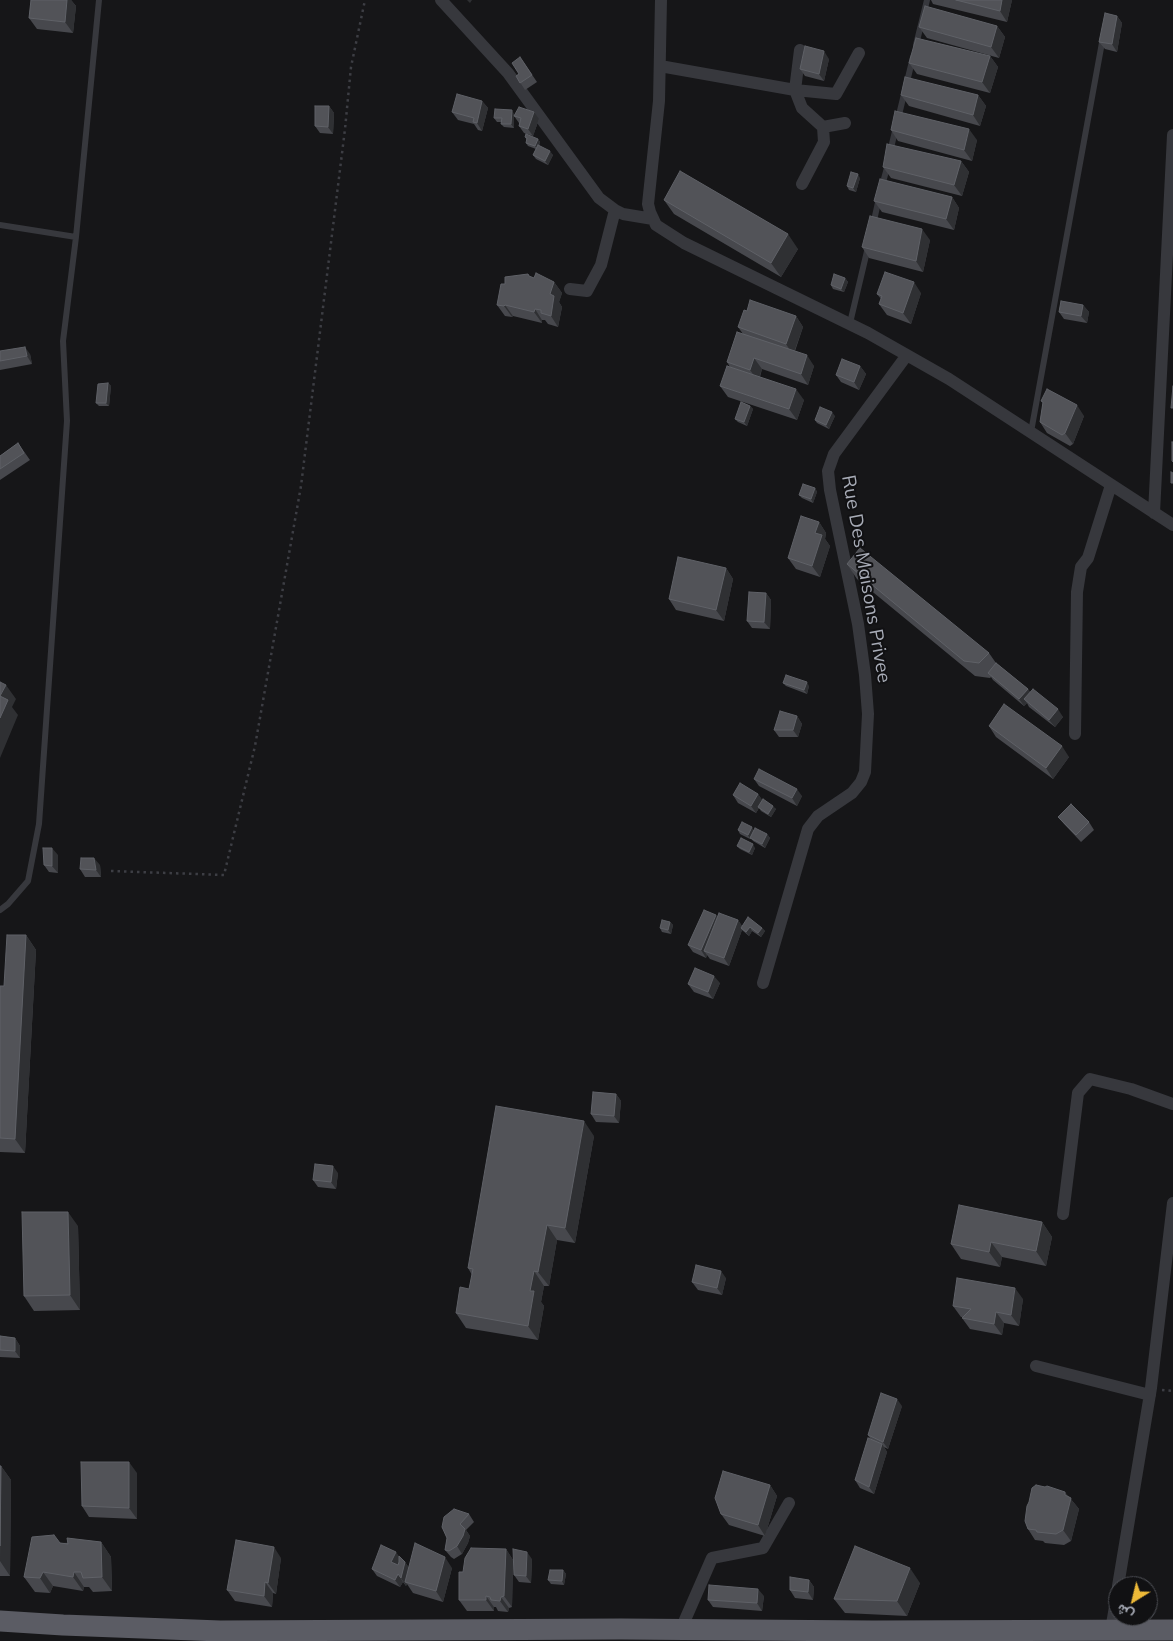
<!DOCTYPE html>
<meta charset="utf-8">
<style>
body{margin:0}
#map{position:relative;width:1173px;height:1641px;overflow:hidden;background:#161618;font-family:Mulish,Vazirmatn,sans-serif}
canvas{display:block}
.north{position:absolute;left:1108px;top:1576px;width:50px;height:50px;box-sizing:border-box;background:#111113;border:1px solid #4d4f55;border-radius:50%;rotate:216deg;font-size:14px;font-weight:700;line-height:20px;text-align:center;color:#a8acb7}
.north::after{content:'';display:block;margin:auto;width:18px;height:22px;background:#edb938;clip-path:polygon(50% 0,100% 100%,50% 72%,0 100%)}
</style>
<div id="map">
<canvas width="1173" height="1641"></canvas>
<div class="north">ش</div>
</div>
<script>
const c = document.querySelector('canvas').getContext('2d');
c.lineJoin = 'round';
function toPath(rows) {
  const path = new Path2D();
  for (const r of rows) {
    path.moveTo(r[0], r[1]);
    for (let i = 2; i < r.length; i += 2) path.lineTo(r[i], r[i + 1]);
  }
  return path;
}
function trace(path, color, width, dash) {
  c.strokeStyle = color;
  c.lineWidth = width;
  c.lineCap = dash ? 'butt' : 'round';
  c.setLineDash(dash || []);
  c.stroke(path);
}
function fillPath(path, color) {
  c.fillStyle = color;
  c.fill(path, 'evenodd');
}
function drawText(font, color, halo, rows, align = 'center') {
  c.font = font + ' Mulish,sans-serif';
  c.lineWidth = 4;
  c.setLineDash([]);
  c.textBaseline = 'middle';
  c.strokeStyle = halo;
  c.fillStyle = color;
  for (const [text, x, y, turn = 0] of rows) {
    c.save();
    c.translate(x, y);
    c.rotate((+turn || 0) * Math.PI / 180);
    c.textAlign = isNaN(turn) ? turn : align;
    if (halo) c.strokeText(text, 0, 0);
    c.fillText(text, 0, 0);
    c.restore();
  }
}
trace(toPath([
 [111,871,224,875,255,746,301,486,345,129,351,67,365,0],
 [1162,1390,1173,1391]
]), '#3d3e44', 2.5, [2.5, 4]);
trace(toPath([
 [916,45,927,0],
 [890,152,913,57],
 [882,186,888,164],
 [0,225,76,237],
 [873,225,879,198],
 [850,323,868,247],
 [1031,432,1103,37],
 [0,910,8,904,28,881,39,824,67,421,63,341,76,237,99,0]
]), '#37383d', 6);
trace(toPath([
 [441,0,508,73,599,198,615,210,623,214,653,219],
 [661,0,659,101,648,204,650,212,656,225,684,243,868,333,949,379,1173,525],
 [660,66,795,90,800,50],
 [845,123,823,127,802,108,795,90,836,94,859,53],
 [802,184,824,142,823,127],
 [570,289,587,291,601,265,615,210],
 [1154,513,1173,135],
 [1075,734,1077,592,1081,567,1088,558,1111,485],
 [763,983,808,829,818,816,852,793,861,782,865,772,868,714,865,675,858,624,830,490,828,471,834,454,907,355],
 [1063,1214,1078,1093,1090,1079,1131,1089,1173,1104],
 [1036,1366,1150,1395],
 [1118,1586,1151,1388,1173,1203],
 [681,1629,712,1558,763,1548,789,1503],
 [1111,1630,1118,1589]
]), '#37383d', 12);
trace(toPath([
 [0,1621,63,1625,220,1631,621,1629,873,1631,1173,1630]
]), '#5b5c64', 21);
fillPath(toPath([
 [31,0,71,0,76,6,73,33,37,29,29,18],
 [931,0,1012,0,1007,22,933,4],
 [1117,16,1122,23,1117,52,1105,49,1099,42],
 [997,26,1005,37,999,58,927,38,919,27],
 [990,56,998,67,990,93,917,74,909,63],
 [520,57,537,82,525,90,516,76,519,74],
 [829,59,824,81,805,76,800,69],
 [901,95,978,95,986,106,980,126,909,106],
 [482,101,488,108,482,131,478,130,474,124,458,120,452,112],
 [329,106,334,113,333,134,320,133,315,126],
 [514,114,514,115,539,119,533,136,524,133,519,126,519,123,514,116,514,128,504,127,501,124,502,122,497,122,494,118],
 [891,130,977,140,972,161,898,141],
 [525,137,538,139,540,142,539,146,553,155,548,165,536,159,533,155,536,149,528,146,526,143,527,140],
 [961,161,969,172,962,196,891,178,883,167],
 [860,178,856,192,849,190,847,186],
 [952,197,959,208,954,230,882,212,874,201],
 [664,200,798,249,781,277,674,214],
 [930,240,923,272,869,258,862,247],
 [528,274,530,277,534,278,554,282,562,293,559,302,562,307,558,327,548,324,545,320,542,320,542,323,513,316,512,317,505,316,497,305,505,284],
 [845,278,848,282,844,292,833,289,831,285],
 [921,293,911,324,887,315,879,304,881,299,877,294],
 [1083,305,1089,312,1087,323,1064,319,1059,312],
 [747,311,796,316,803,327,795,351,814,366,808,385,762,369,760,377,804,400,797,420,728,397,720,386,730,367,727,362,743,334,738,327],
 [0,351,30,354,32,364,0,370],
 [860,366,866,374,859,390,841,382,836,375],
 [108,383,111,386,109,406,99,406,96,403],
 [1041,401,1084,416,1073,444,1070,446,1047,433,1040,422,1043,403],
 [750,406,753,409,747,426,738,422,735,419],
 [835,416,829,429,817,423,815,420],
 [18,443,30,460,0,480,0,456],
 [815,488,817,492,813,503,802,498,799,495],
 [819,522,826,533,825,539,830,546,820,577,796,569,788,558],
 [847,564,989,653,996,663,1028,689,1030,692,1063,717,1055,727,1029,707,1027,703,1024,706,993,680,991,677,990,678,975,676,857,579],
 [726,568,733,579,724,621,676,610,669,599],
 [766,593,771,600,770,629,752,628,747,621],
 [783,683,809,686,807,694,786,686],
 [797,716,802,724,798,737,779,737,774,730],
 [989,726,1069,757,1053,779,996,737],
 [754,779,802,796,797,806,759,786],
 [758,794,762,800,776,809,771,817,761,811,759,808,756,813,738,803,733,795],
 [1058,817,1089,822,1094,830,1081,842,1064,824],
 [738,830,754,830,767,834,770,838,765,848,753,841,751,838,750,839,740,834],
 [737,846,755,848,752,855,740,849],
 [58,855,58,873,49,872,44,865],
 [100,865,101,877,85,877,80,869],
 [717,917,738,920,742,926,762,928,765,931,761,937,752,931,749,936,742,930,729,966,710,959,707,955,706,958,693,952,688,945],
 [670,922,673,925,671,934,662,932,660,928],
 [26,935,36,950,25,1153,0,1152,0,986,4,986],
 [720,983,713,999,694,992,688,984],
 [616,1094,621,1101,619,1123,596,1122,591,1114],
 [594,1136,575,1243,557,1240,549,1286,544,1286,541,1302,544,1306,538,1340,466,1328,456,1313,469,1289,472,1275,468,1268],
 [338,1173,336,1189,318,1187,313,1180],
 [1042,1222,1052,1237,1046,1266,1002,1257,1000,1267,961,1259,951,1244],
 [78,1226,80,1310,34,1311,24,1296],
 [726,1278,722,1295,698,1290,692,1282],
 [1023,1299,1019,1326,1004,1323,1002,1335,970,1329,962,1318,963,1317,961,1317,953,1306],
 [0,1336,15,1338,20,1346,20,1358,0,1357],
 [902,1406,888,1449,884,1447,887,1452,874,1494,860,1488,855,1480,871,1440,868,1435],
 [0,1466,1,1466,11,1480,10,1576,0,1576],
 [137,1473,137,1519,89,1517,82,1506],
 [770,1485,777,1496,765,1536,729,1525,721,1514],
 [1070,1498,1079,1509,1071,1541,1064,1545,1045,1543,1043,1541,1035,1540,1028,1529],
 [469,1514,474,1522,466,1530,470,1536,468,1543,462,1554,454,1559,451,1557,445,1550,447,1538,442,1527],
 [101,1542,111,1557,112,1591,93,1592,89,1587,84,1587,83,1591,53,1586,50,1593,35,1592,24,1577,60,1543],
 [506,1549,513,1560,512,1607,509,1608,508,1612,498,1611,496,1607,494,1607,494,1611,467,1611,459,1600,463,1572],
 [399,1556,405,1562,409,1568,452,1568,443,1602,413,1593,407,1584,406,1586,403,1582,400,1587,377,1576,372,1569],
 [281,1558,276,1594,273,1593,272,1607,235,1601,227,1590],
 [532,1559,531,1583,519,1582,514,1575],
 [563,1570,566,1574,564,1585,551,1584,548,1580],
 [809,1580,814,1587,813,1600,795,1598,790,1590],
 [920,1583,907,1616,845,1613,834,1599],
 [764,1596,762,1611,713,1607,708,1600]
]), '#47484d');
fillPath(toPath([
 [67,0,71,0,76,6,73,33,65,22],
 [467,0,472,0,470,3],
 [1002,0,1012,0,1007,22,1000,11],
 [1117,16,1122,23,1117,52,1112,44],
 [997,26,1005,37,999,58,991,47],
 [824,51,829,59,824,81,819,74],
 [990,56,998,67,990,93,982,82],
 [978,95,986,106,980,126,973,115],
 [482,101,488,108,482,131,477,123],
 [329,106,334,113,333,134,328,127],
 [512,110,514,114,514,128,511,124],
 [534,112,539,119,533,136,528,129],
 [969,129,977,140,972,161,964,150],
 [538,139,540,142,538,150,535,146],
 [550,151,553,155,548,165,545,161],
 [961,161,969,172,962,196,954,185],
 [858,174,860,178,856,192,853,188],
 [952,197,959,208,954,230,946,219],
 [922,229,930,240,923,272,916,261],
 [788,234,798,249,781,277,771,263],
 [845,278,848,282,844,292,841,289],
 [554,282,562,293,559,302,562,307,558,327,551,316,550,294],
 [914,282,921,293,911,324,903,313],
 [505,305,513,316,512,317,504,306],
 [1083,305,1089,312,1087,323,1081,316],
 [535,309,542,320,542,323,534,312],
 [796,316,803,327,793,355,786,344],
 [25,347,30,354,32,364,27,356],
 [807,355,814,366,808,385,801,374],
 [754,358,762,369,758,381,750,370],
 [860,366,866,374,859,390,854,382],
 [108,383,111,386,109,406,106,403],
 [796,389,804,400,797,420,789,409],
 [1077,405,1084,416,1073,444,1065,433],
 [750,406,753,409,747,426,744,422],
 [832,412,835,416,829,429,826,425],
 [815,488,817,492,813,503,811,499],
 [819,522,826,533,825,539,830,546,820,577,812,566,815,533],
 [726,568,733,579,724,621,716,610],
 [766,593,771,600,770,629,764,622],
 [807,682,809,686,807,694,804,690],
 [6,685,16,699,12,707,18,715,0,758,0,696],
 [1028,689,1033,696,1024,699,1027,703,1024,706,1019,699],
 [1058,709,1063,717,1055,727,1049,720],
 [797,716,802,724,798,737,793,730],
 [1062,746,1069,757,1053,779,1046,768],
 [797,789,802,796,797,806,792,798],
 [758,794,763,801,756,813,751,806],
 [773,806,776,809,771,817,768,814],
 [752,827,754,831,750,839,748,835],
 [767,834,770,838,765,848,762,844],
 [753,844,755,848,752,855,749,852],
 [52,848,58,855,58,873,52,866],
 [94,858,100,865,101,877,96,870],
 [716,915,721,922,704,951,707,955,706,958,701,950],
 [738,920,743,928,741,928,742,930,729,966,724,958],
 [670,922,673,925,671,934,668,930],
 [750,927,752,931,749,936,746,932],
 [762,928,765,931,761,937,758,933],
 [26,935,36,950,25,1153,15,1139],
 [714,976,720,983,713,999,708,992],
 [616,1094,621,1101,619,1123,614,1116],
 [584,1121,594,1136,575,1243,565,1228],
 [333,1166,338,1173,336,1189,331,1182],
 [68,1212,78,1226,80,1310,70,1295],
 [1042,1222,1052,1237,1046,1266,1036,1251],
 [547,1225,557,1240,549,1286,538,1272],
 [991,1242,1002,1257,1000,1267,989,1252],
 [534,1271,544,1286,541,1302,544,1306,538,1340,528,1326,530,1291],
 [721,1271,726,1278,722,1295,717,1288],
 [1015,1288,1023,1299,1019,1326,1011,1315],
 [996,1312,1004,1323,1002,1335,994,1324],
 [15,1338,20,1346,20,1358,15,1351],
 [897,1399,902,1406,888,1449,883,1442],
 [882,1444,887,1452,874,1494,869,1487],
 [129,1462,137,1473,137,1519,129,1508],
 [1,1466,11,1480,10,1576,0,1561],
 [770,1485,777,1496,765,1536,758,1525],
 [1065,1492,1079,1509,1071,1541,1063,1530],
 [465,1529,470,1536,468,1543,462,1554,457,1546],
 [101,1542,111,1557,112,1591,102,1577],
 [274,1547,281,1558,276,1594,268,1583],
 [506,1549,513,1560,512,1607,504,1596],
 [396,1552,401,1559,396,1569,391,1562],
 [527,1552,532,1559,531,1583,526,1576],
 [445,1557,452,1568,443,1602,436,1591],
 [405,1562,410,1569,405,1582,407,1584,406,1586,401,1578],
 [910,1568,920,1583,907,1616,897,1601],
 [563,1570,566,1574,564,1585,562,1581],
 [43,1572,53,1586,50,1593,40,1578],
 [74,1572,84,1587,83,1591,73,1577],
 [398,1574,403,1582,400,1587,395,1580],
 [809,1580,814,1587,813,1600,808,1592],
 [265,1582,273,1593,272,1607,264,1596],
 [758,1589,764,1596,762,1611,757,1603],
 [486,1596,494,1607,494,1611,486,1600],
 [501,1597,509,1608,508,1612,500,1601]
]), '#2f3033');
const building = toPath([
 [31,0,67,0,65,22,29,18,31,0],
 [956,0,1002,0,1000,11,956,0],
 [925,6,997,26,991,47,919,27,925,6],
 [1105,13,1117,16,1112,44,1099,42,1105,13],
 [916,38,990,56,982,82,909,63,916,38],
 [805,46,824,51,819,74,800,69,805,46],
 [520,57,532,75,520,83,516,76,519,74,512,63,520,57],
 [905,77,978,95,973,115,901,95,905,77],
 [457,94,482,101,477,123,473,122,474,118,452,112,457,94],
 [315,106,329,106,328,127,315,126,315,106],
 [519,107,534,112,528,129,519,126,521,118,514,116,519,107],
 [495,109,512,110,511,124,501,124,502,118,494,118,495,109],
 [895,111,969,129,964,150,891,130,895,111],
 [526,134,538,139,535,146,526,143,527,138,525,137,526,134],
 [887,144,961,161,954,185,883,167,887,144],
 [538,145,550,151,545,161,533,155,538,145],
 [680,171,788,234,771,263,664,200,680,171],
 [851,172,858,174,853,188,847,186,851,172],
 [880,179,952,197,946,219,874,201,880,179],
 [870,216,922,229,916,261,862,247,870,216],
 [885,272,914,282,903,313,879,304,882,296,877,294,885,272],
 [536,273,554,282,550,294,554,296,551,316,541,313,541,310,535,309,534,312,505,305,504,306,497,305,501,284,505,284,505,277,528,274,529,276,534,278,536,273],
 [834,274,845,278,841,289,831,285,834,274],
 [750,300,796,316,786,344,738,327,744,310,747,311,750,300],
 [1061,301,1083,305,1081,316,1059,312,1061,301],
 [737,332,807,355,801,374,754,358,750,370,727,362,737,332],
 [25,347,27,356,0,361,0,351,25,347],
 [842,359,860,366,854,382,836,375,842,359],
 [727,366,796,389,789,409,720,386,727,366],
 [108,383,106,403,96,403,98,384,108,383],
 [1173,386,1173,408,1171,408,1173,386],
 [1047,389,1077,405,1065,433,1062,435,1040,422,1043,402,1041,401,1047,389],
 [741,402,750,406,744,422,735,419,741,402],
 [820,407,832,412,826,425,815,420,820,407],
 [1172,442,1173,442,1173,462,1172,461,1172,442],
 [18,443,24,453,0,469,0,456,18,443],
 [1171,472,1173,473,1173,483,1171,483,1171,472],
 [803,484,815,488,811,499,799,495,803,484],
 [801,516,819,522,815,533,822,535,812,566,788,558,801,516],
 [860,548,989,653,979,663,964,661,847,564,860,548],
 [678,557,726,568,716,610,669,599,678,557],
 [749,592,766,593,764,622,747,621,749,592],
 [996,663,1028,689,1019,699,988,673,996,663],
 [786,675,807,682,804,690,783,683,786,675],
 [0,682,6,685,0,696,8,700,0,718,0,682],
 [1033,689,1058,709,1049,720,1024,699,1033,689],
 [1004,704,1062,746,1046,768,989,726,1004,704],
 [780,711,797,716,793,730,774,730,780,711],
 [759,769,797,789,792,798,754,779,759,769],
 [740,783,758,794,751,806,733,795,740,783],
 [763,799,773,806,768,814,758,807,763,799],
 [1071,804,1089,822,1076,835,1058,817,1071,804],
 [742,822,752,827,748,835,738,830,742,822],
 [755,828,767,834,762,844,750,838,755,828],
 [741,838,753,844,749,852,737,846,741,838],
 [43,848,52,848,52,866,44,865,43,848],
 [81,858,94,858,96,870,80,869,81,858],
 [704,910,716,915,701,950,688,945,704,910],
 [719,913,738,920,724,958,704,951,719,913],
 [748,917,762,928,758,933,750,927,746,932,741,928,748,917],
 [662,920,670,922,668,930,660,928,662,920],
 [7,935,26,935,15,1139,0,1138,0,986,4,986,7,935],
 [695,968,714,976,708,992,688,984,695,968],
 [593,1092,616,1094,614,1116,591,1114,593,1092],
 [496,1106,584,1121,565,1228,547,1225,538,1272,534,1271,530,1291,534,1291,528,1326,456,1313,460,1287,469,1289,473,1269,468,1268,496,1106],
 [315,1164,333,1166,331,1182,313,1180,315,1164],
 [959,1205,1042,1222,1036,1251,991,1242,989,1252,951,1244,959,1205],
 [22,1212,68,1212,70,1295,24,1296,22,1212],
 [696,1265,721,1271,717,1288,692,1282,696,1265],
 [957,1278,1015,1288,1011,1315,996,1312,994,1324,962,1318,971,1309,953,1306,957,1278],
 [0,1336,15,1338,15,1351,0,1350,0,1336],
 [881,1393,897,1399,883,1442,868,1435,881,1393],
 [868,1438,882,1444,869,1487,855,1480,868,1438],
 [81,1462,129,1462,129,1508,82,1506,81,1462],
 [0,1466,1,1466,0,1546,0,1466],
 [723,1471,770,1485,758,1525,721,1514,715,1498,723,1471],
 [1036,1485,1045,1487,1047,1486,1065,1492,1065,1495,1071,1498,1063,1530,1056,1534,1037,1532,1036,1530,1028,1529,1025,1521,1027,1506,1029,1502,1032,1488,1036,1485],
 [454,1509,469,1514,460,1524,465,1529,463,1536,457,1546,449,1551,445,1550,447,1538,442,1527,444,1517,454,1509],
 [54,1535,60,1543,68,1544,67,1538,101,1542,102,1577,83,1578,81,1572,74,1572,73,1577,43,1572,40,1578,24,1577,32,1537,54,1535],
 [236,1540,274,1547,268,1583,265,1582,264,1596,227,1590,236,1540],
 [415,1543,445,1557,436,1591,405,1582,415,1543],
 [381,1545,396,1552,391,1562,398,1565,399,1562,399,1556,405,1562,401,1578,398,1574,395,1580,372,1569,381,1545],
 [855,1546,910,1568,897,1601,834,1599,855,1546],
 [471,1548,506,1549,504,1596,501,1597,500,1601,491,1600,490,1597,486,1596,486,1600,459,1600,459,1572,463,1572,465,1558,471,1548],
 [513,1549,527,1552,526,1576,514,1575,513,1549],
 [550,1570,563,1570,562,1581,548,1580,550,1570],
 [790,1577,809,1580,808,1592,790,1590,790,1577],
 [709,1585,758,1589,757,1603,708,1600,709,1585]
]);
fillPath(building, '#525358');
trace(building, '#5f6167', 1);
drawText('19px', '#a8acb7', '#111113', [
 ["Rue Des Maisons Privee",866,579,80]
]);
</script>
